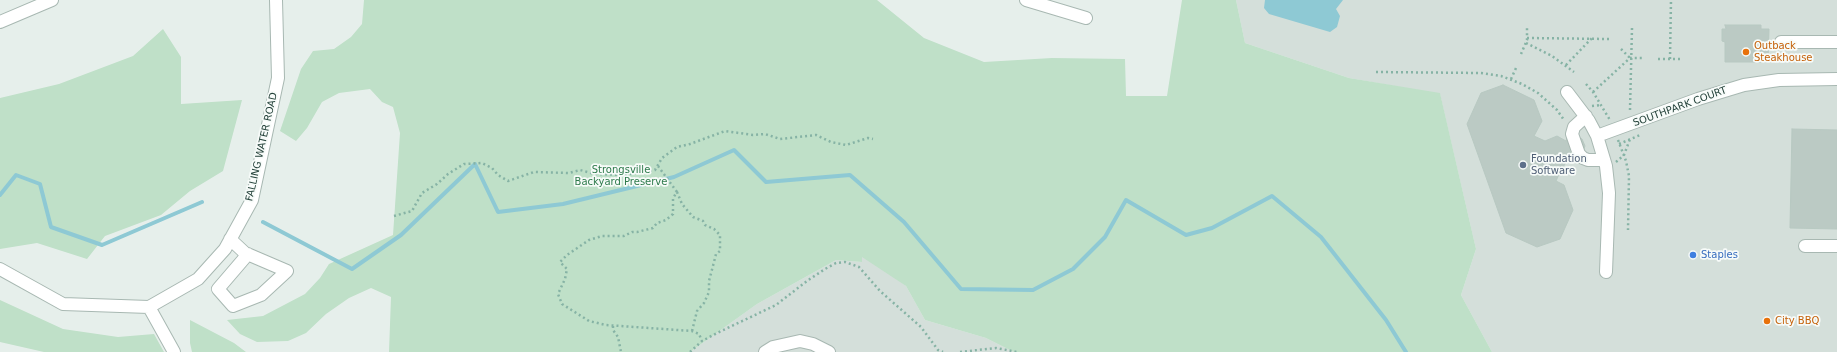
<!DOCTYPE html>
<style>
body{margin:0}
canvas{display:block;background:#e6efeb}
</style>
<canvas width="1837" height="352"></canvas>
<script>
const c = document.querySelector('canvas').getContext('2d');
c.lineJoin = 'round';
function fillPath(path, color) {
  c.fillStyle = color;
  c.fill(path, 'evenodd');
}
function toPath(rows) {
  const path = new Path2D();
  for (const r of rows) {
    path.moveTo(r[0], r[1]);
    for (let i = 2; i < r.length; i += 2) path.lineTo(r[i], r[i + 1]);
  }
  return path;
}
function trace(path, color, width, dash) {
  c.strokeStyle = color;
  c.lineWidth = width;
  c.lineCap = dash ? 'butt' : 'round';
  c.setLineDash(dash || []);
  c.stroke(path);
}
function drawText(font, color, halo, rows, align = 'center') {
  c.font = font + ' "DejaVu Sans",sans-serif';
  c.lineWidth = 3.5;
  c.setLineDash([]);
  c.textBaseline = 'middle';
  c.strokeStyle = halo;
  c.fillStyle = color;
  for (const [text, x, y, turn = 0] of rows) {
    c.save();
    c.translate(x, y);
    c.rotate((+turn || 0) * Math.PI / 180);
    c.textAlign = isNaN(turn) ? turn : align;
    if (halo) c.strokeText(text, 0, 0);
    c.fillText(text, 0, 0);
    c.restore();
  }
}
fillPath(toPath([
 [1236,0,1837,0,1837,352,1492,352,1461,295,1476,249,1440,94,1349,78,1245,43],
 [861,252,906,286,925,320,986,338,1014,352,690,352,757,304,836,260,862,262]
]), '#d4dfda');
fillPath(toPath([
 [364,0,877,0,924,38,984,62,1052,58,1125,59,1126,96,1167,96,1182,0,1236,0,1245,43,1349,78,1440,93,1476,249,1461,295,1492,352,1014,352,986,338,925,320,906,286,862,257,862,262,836,260,757,304,690,352,389,352,391,297,371,288,349,298,326,314,306,333,288,341,257,342,240,334,227,320,263,316,305,294,320,278,329,264,393,235,400,133,393,107,382,102,370,89,339,93,322,102,307,128,296,141,280,131,301,69,313,51,334,49,351,37,362,24],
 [163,29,181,57,181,104,242,100,223,171,190,191,161,215,105,236,87,259,37,243,0,249,0,98,59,84,133,56],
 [0,300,63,329,118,337,154,334,164,352,44,352,0,342],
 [190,320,234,343,246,352,192,352,190,343]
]), '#bfe0c8');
fillPath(toPath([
 [1265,0,1343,0,1336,9,1340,16,1337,27,1330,32,1269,14,1264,8]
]), '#8ec9d4');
trace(toPath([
 [0,195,16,175,40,184,51,227,102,245,202,202],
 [263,222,352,269,401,235,475,164,498,212,563,204,674,177,734,150,766,182,850,175,904,222,961,289,1033,290,1073,269,1105,237,1126,200,1186,235,1212,228,1272,196,1321,237,1386,320,1406,352]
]), '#8ec9d4', 4);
const building = toPath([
 [1725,25,1761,25,1761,29,1769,29,1768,62,1725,62,1725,42,1722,41,1722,29,1726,29,1725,25],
 [1503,85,1534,100,1542,121,1534,136,1545,141,1557,136,1566,141,1567,138,1575,135,1582,139,1585,146,1582,154,1574,156,1571,155,1563,167,1564,174,1560,172,1556,181,1564,185,1573,210,1560,239,1537,247,1506,233,1467,124,1481,93,1503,85],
 [1792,129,1837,130,1837,229,1790,228,1792,129]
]);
fillPath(building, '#bbcac4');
trace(building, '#b8c9c2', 1);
const minor = toPath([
 [1026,0,1086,18],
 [0,22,52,0],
 [1781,42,1837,42],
 [1567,92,1589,121,1597,136,1606,166,1609,193,1606,272],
 [1586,116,1574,127,1572,134,1579,154,1583,158,1588,160,1604,160],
 [1597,136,1698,99,1744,85,1779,80,1837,79],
 [230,239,245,253,287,271,261,295,233,306,218,289,248,254],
 [1805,246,1837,246],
 [0,269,63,304,149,307,198,279,225,249,252,200,278,78,276,0],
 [149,307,174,352],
 [765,352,773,347,800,341,813,344,829,352]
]);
trace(minor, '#a8b8b2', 14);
trace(toPath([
 [1527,38,1609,39],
 [1526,43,1552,56,1574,72],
 [1621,49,1630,58],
 [1521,54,1527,40,1527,26],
 [1658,59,1683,59],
 [1670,59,1671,0],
 [1566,65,1592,38],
 [1376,72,1481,73,1501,76,1522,84,1538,93,1557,110,1564,120],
 [1511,79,1516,68],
 [1586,84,1593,92,1610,120],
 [1593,92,1630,58,1642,58],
 [1592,106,1601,105],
 [1630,110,1632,28],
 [1618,140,1626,161,1629,176,1628,230],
 [1619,144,1640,135],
 [1616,162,1624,155,1630,139],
 [658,166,677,192],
 [394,216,412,211,422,193,437,184,448,174,464,164,482,163,492,168,498,175,508,181,534,172,569,173,580,170,595,174,624,175,655,170,662,158,677,147,690,144,725,131,753,135,765,134,780,139,816,135,831,142,846,145,868,138,873,139],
 [613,326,613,330,618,337,621,352],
 [692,331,697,311,704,303,709,292,709,281,714,262,716,254,720,251,720,235,714,229,705,225,703,221,693,217,682,204,677,192,673,198,673,214,666,220,657,223,653,228,637,232,632,232,624,236,602,236,589,240,567,255,560,262,567,269,565,279,558,294,562,304,589,321,606,325,692,331,699,334,702,341],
 [690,352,702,341,717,333,776,305,807,281,825,269,836,263,845,262,859,267,880,291,921,327,938,350,943,352],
 [960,352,996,348,1017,352]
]), '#86b3a5', 2.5, [2, 3]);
trace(minor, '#fff', 12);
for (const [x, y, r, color] of [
 [1746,52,4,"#e8710a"],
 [1523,165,4,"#5c6f8a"],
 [1693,255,4,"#3f7fe0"],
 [1767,321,4,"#e8710a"]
]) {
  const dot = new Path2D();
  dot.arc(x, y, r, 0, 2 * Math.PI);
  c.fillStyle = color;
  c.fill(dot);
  trace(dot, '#f7fbf9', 1.5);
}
drawText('10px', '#c56008', '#f7fbf9', [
 ["Outback",1754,46],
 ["Steakhouse",1754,58],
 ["City BBQ",1775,321]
], 'left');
drawText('10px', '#24423a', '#f7fbf9', [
 ["SOUTHPARK COURT",1680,107,-20],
 ["FALLING WATER ROAD",262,147,-77]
]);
drawText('10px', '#4e5e75', '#f7fbf9', [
 ["Foundation",1531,159],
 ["Software",1531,171]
], 'left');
drawText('10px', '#2d7a4b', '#f7fbf9', [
 ["Strongsville",621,170],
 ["Backyard Preserve",621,182]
]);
drawText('10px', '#366cbe', '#f7fbf9', [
 ["Staples",1701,255]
], 'left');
</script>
